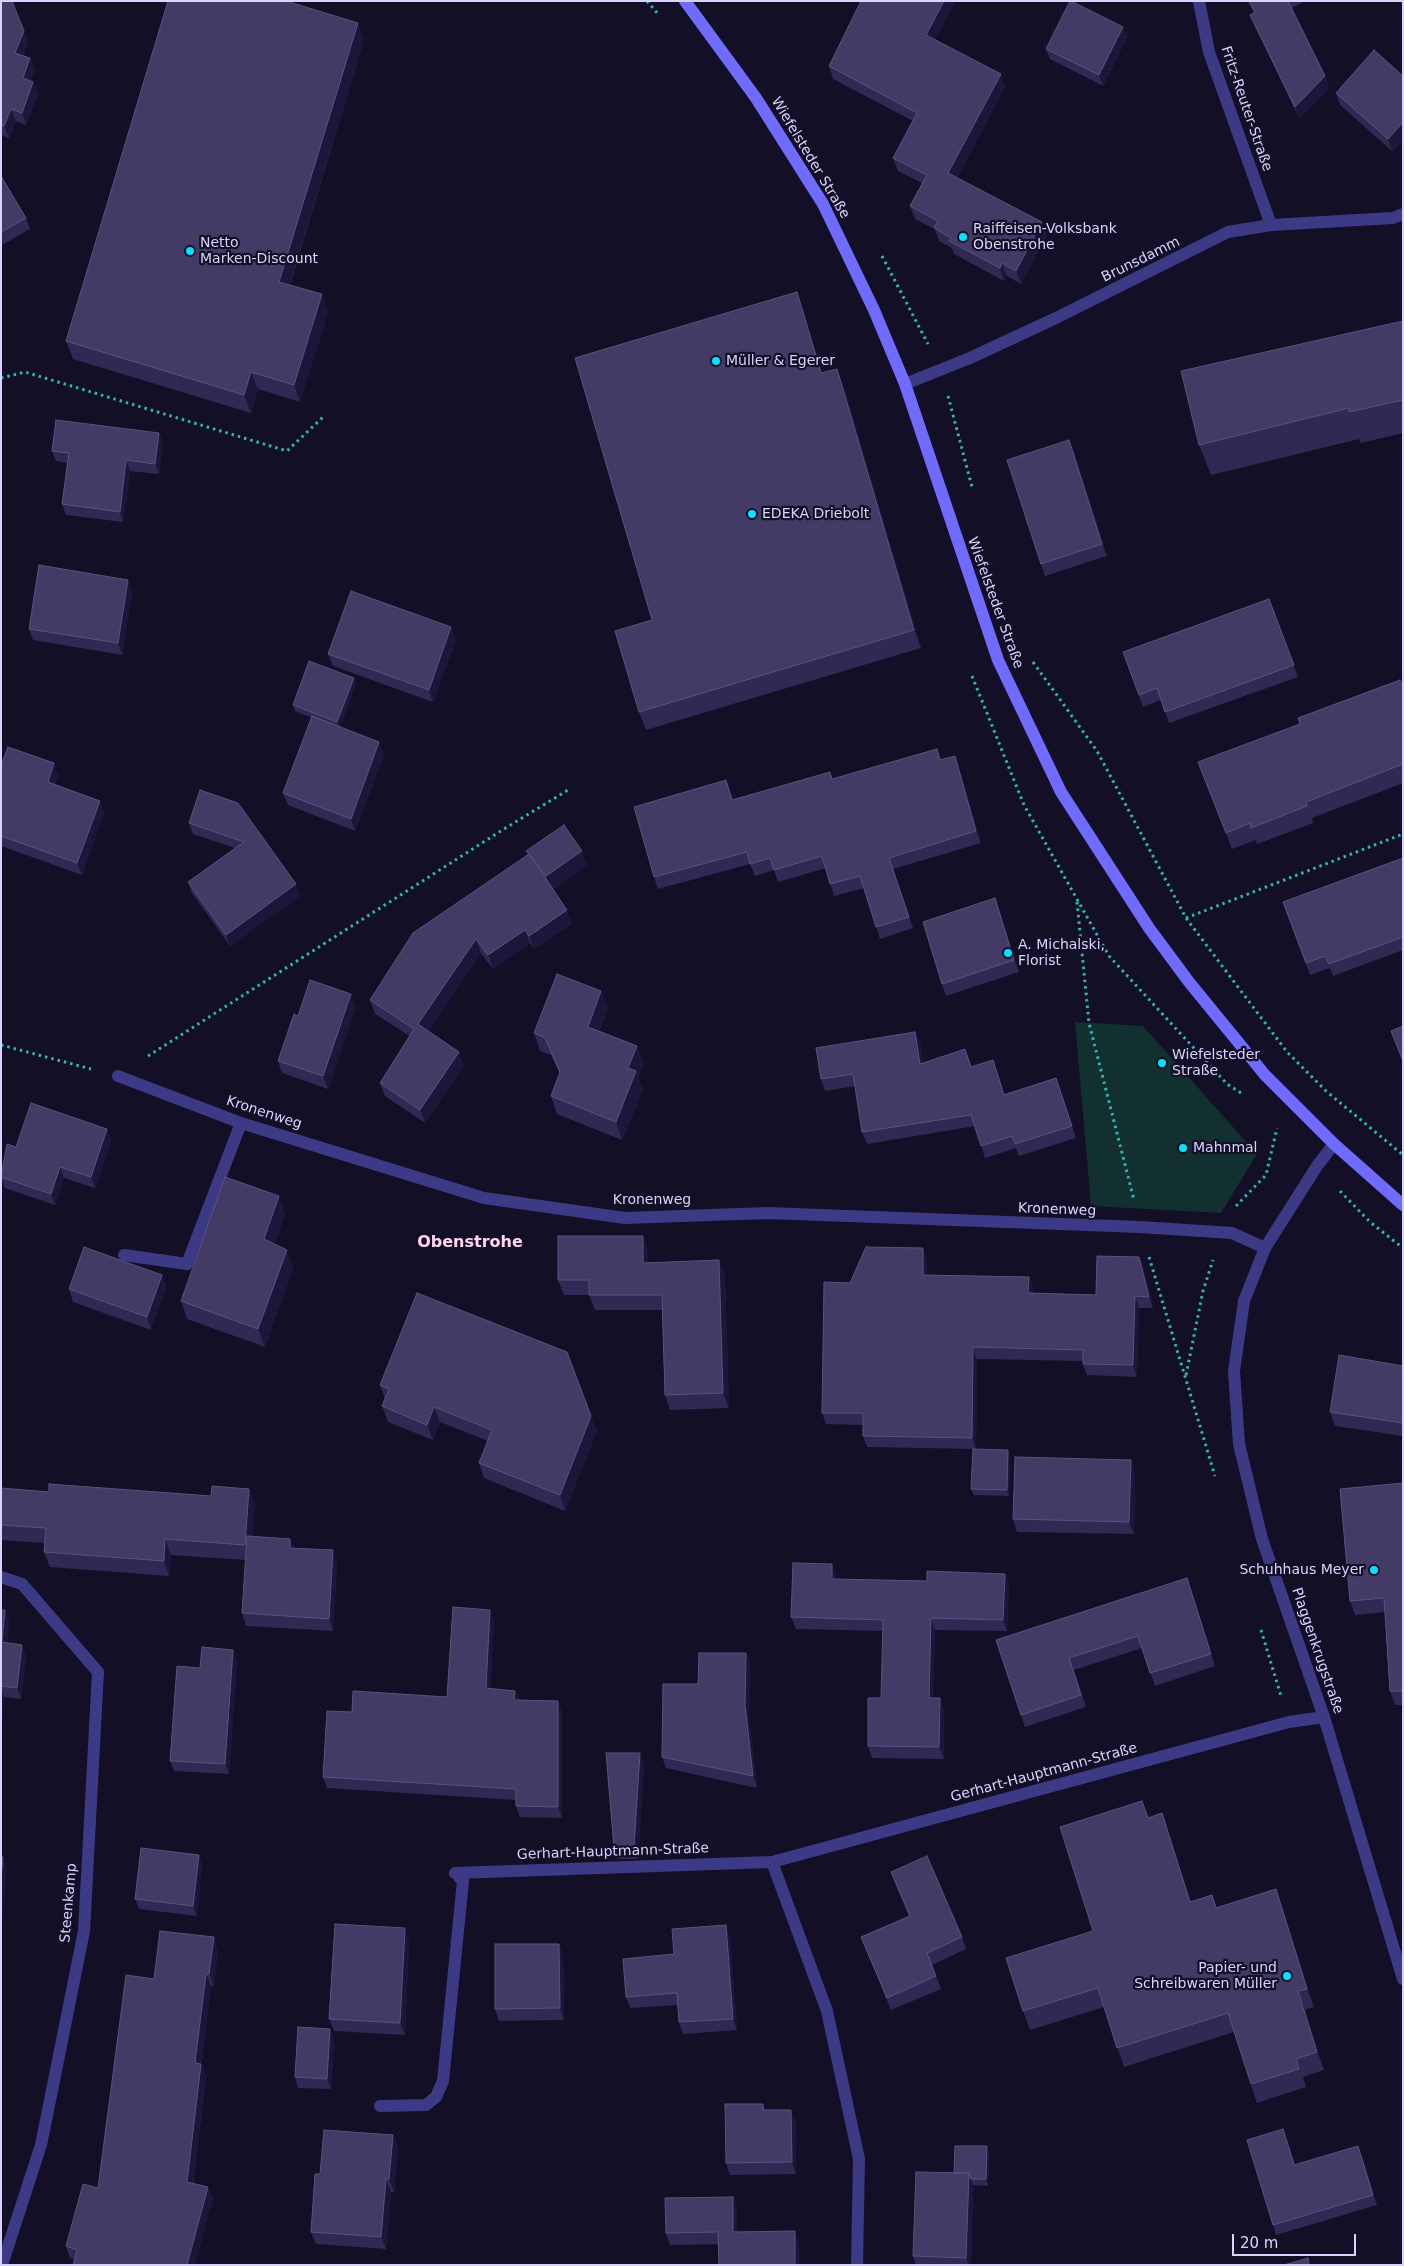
<!DOCTYPE html>
<meta charset="utf-8">
<style>
body{margin:0}
#map{position:relative;width:1404px;height:2266px;overflow:hidden;background:#130f26;font-family:"DejaVu Sans",sans-serif}
canvas{display:block}
.frame{position:absolute;inset:0;border:2px solid #d9d4ff;pointer-events:none}
.scale{position:absolute;left:1232px;top:2234px;width:124px;height:22px;box-sizing:border-box;border:2px solid #d9d4ff;border-top:0;padding-left:6px;font-size:15px;line-height:18px;white-space:nowrap;color:#d9d4ff;-webkit-text-stroke:4px #130f26;paint-order:stroke}
</style>
<div id="map">
<canvas width="1404" height="2266"></canvas>
<div class="frame"></div>
<div class="scale">20 m</div>
</div>
<script>
const c = document.querySelector('canvas').getContext('2d');
c.lineJoin = 'round';
function fillPath(path, color) {
  c.fillStyle = color;
  c.fill(path, 'evenodd');
}
function toPath(rows) {
  const path = new Path2D();
  for (const r of rows) {
    path.moveTo(r[0], r[1]);
    for (let i = 2; i < r.length; i += 2) path.lineTo(r[i], r[i + 1]);
  }
  return path;
}
function trace(path, color, width, dash) {
  c.strokeStyle = color;
  c.lineWidth = width;
  c.lineCap = dash ? 'butt' : 'round';
  c.setLineDash(dash || []);
  c.stroke(path);
}
function drawText(font, color, halo, rows, align = 'center') {
  c.font = font + ' "DejaVu Sans",sans-serif';
  c.lineWidth = 4.5;
  c.setLineDash([]);
  c.textBaseline = 'middle';
  c.strokeStyle = halo;
  c.fillStyle = color;
  for (const [text, x, y, turn = 0] of rows) {
    c.save();
    c.translate(x, y);
    c.rotate((+turn || 0) * Math.PI / 180);
    c.textAlign = isNaN(turn) ? turn : align;
    if (halo) c.strokeText(text, 0, 0);
    c.fillText(text, 0, 0);
    c.restore();
  }
}
fillPath(toPath([
 [1075,1022,1143,1026,1257,1154,1221,1213,1091,1206]
]), '#12302f');
trace(toPath([
 [647,1,658,14],
 [882,256,928,344],
 [1,378,25,372,287,451,323,417],
 [948,396,972,487],
 [1033,662,1097,751,1186,918,1287,1052,1326,1091,1403,1155],
 [972,676,1024,805,1109,956,1227,1084,1241,1093],
 [1077,902,1089,1023,1134,1200],
 [1186,918,1403,834],
 [1,1045,91,1069],
 [148,1056,504,829,568,790],
 [1340,1191,1370,1222,1403,1248],
 [1236,1206,1266,1175,1277,1128],
 [1149,1257,1215,1476],
 [1186,1375,1203,1291,1213,1260],
 [1261,1630,1281,1696]
]), '#2fb8b0', 3, [2.5, 4]);
trace(toPath([
 [124,1255,187,1264,241,1123],
 [380,2106,426,2105,436,2097,443,2081,463,1881,459,1877]
]), '#3d3a85', 12);
trace(toPath([
 [1199,1,1209,52,1271,225],
 [905,384,970,358,1056,318,1228,232,1271,225,1393,218,1403,214],
 [118,1076,241,1123,484,1198,625,1218,768,1213,1140,1227,1232,1233,1265,1248],
 [1334,1144,1317,1166,1265,1248,1244,1301,1234,1371,1239,1444,1262,1539,1324,1717,1403,1979],
 [1,1577,22,1584,98,1672,84,1931,41,2145,2,2265],
 [455,1873,772,1862],
 [857,2265,859,2159,827,2011,772,1862,1289,1722,1324,1717]
]), '#3d3a85', 12);
trace(toPath([
 [685,1,756,98,823,204,874,310,905,384,998,660,1061,792,1149,928,1189,982,1265,1075,1334,1144,1403,1205]
]), '#6f6bff', 12);
fillPath(toPath([
 [1,1,28,43,23,56,30,58,35,70,31,81,33,82,38,94,26,125,16,121,9,138,1,135],
 [955,1,935,40,1005,87,957,178,1047,235,1021,284,1007,276,1004,281,954,254,952,248,939,241,935,229,915,219,910,206,922,183,898,171,893,158,913,121,833,79,829,66],
 [1248,1,1305,1,1292,8,1325,76,1329,88,1299,118,1255,26,1250,15,1254,13],
 [1123,27,1127,37,1103,86,1050,59,1046,49],
 [364,40,290,285,328,312,300,402,258,389,251,413,73,359,66,341],
 [1403,76,1403,140,1392,151,1340,105,1336,93],
 [1,176,26,218,30,229,2,245,1,243],
 [803,309,822,373,844,387,921,648,646,730,639,712,652,620],
 [1403,321,1403,433,1361,443,1359,439,1211,475,1199,445],
 [159,433,163,444,159,474,130,471,123,522,66,515,62,504,67,463,56,461,52,451],
 [1074,452,1107,556,1045,576,1041,564],
 [132,591,122,655,33,640,29,629],
 [1269,599,1298,677,1169,723,1161,700,1143,707,1123,652],
 [456,639,433,702,333,666,328,654],
 [356,684,340,727,384,754,355,831,288,805,283,793,312,718,295,711,293,705],
 [1403,687,1403,783,1312,818,1313,823,1257,844,1256,840,1232,849,1198,762],
 [937,749,941,760,955,756,959,768,981,843,893,869,913,928,880,939,864,888,834,896,826,868,778,882,774,870,755,876,750,864,658,889,654,877,726,780,733,800,833,779],
 [54,763,58,775,55,785,104,812,82,875,1,846,1,765],
 [200,790,300,896,230,946,192,893,188,882,235,848,193,834,189,823],
 [526,851,587,865,553,889,572,924,534,949,530,943,493,969,481,953,428,1031,464,1066,425,1123,385,1096,380,1083,410,1036,375,1014,370,1000,528,854],
 [1403,858,1403,950,1333,976,1330,968,1310,975,1283,902],
 [995,898,1019,972,946,996,942,984],
 [601,991,608,1009,599,1031,637,1046,644,1064,638,1077,643,1089,622,1140,557,1114,551,1096,560,1074,551,1055,540,1051,534,1033],
 [356,1006,328,1089,282,1073,278,1061,298,1016],
 [915,1032,920,1043,923,1063,971,1067,993,1060,1004,1094,1056,1078,1076,1138,1019,1156,1016,1148,985,1158,975,1126,867,1144,862,1132,855,1086,825,1091,821,1079],
 [111,1140,95,1188,64,1178,55,1205,5,1188,1,1177,16,1147],
 [285,1214,275,1244,293,1268,265,1347,187,1319,181,1301],
 [648,1251,648,1263,725,1275,729,1408,670,1410,665,1395,662,1310,595,1310,589,1295,564,1295,558,1280],
 [1139,1257,1143,1268,1153,1308,1139,1308,1137,1377,1087,1375,1083,1364,1083,1361,977,1359,976,1449,867,1447,863,1436,863,1425,826,1424,822,1413,850,1283,927,1259,927,1275,1029,1277,1033,1288,1033,1293,1096,1295],
 [162,1275,166,1287,151,1330,73,1302,69,1289],
 [1403,1366,1403,1436,1335,1426,1330,1412],
 [380,1385,597,1431,565,1511,484,1478,479,1463,488,1441,440,1422,433,1440,388,1422,382,1406,385,1399],
 [1008,1450,1010,1457,1009,1496,974,1495,971,1489],
 [1135,1473,1134,1534,1017,1532,1013,1519],
 [1403,1483,1403,1705,1395,1705,1390,1691,1385,1612,1355,1615,1350,1601],
 [1,1488,49,1492,255,1504,252,1536,290,1539,294,1548,337,1563,333,1631,246,1626,242,1613,246,1560,171,1555,169,1576,50,1567,44,1552,45,1543,1,1540],
 [832,1564,836,1575,836,1579,927,1581,1005,1574,1009,1585,1007,1631,935,1630,933,1698,944,1710,944,1759,872,1758,868,1746,881,1698,883,1631,796,1629,791,1617],
 [1187,1578,1215,1666,1155,1686,1142,1648,1074,1670,1086,1707,1025,1727,996,1640],
 [1,1610,5,1610,9,1621,7,1643,26,1656,21,1699,4,1697,1,1727],
 [494,1620,490,1689,515,1691,519,1700,562,1712,562,1818,520,1817,516,1806,516,1800,327,1788,323,1777,352,1712,447,1697],
 [233,1650,237,1660,229,1774,174,1771,170,1761,200,1668],
 [746,1653,750,1664,749,1716,757,1788,666,1768,662,1757,698,1684],
 [644,1765,638,1859,618,1859,614,1848],
 [1148,1817,1168,1832,1191,1902,1212,1895,1217,1908,1276,1889,1282,1908,1314,2007,1305,2010,1324,2070,1303,2077,1306,2087,1257,2103,1251,2084,1234,2032,1124,2067,1104,2007,1030,2030,1023,2011,1093,1931],
 [199,1855,202,1865,197,1916,139,1909,135,1899],
 [891,1872,962,1937,966,1949,932,1965,941,1989,891,2010,861,1937,909,1916],
 [730,1937,737,2030,683,2034,679,2022,678,2005,630,2008,626,1997,674,1954],
 [409,1941,405,2035,334,2031,329,2019],
 [218,1949,214,1986,211,1986,201,2064,206,2076,193,2183,208,2187,213,2199,75,2260,70,2258,66,2246,98,2188,154,1979],
 [563,1955,564,2020,499,2021,495,2009],
 [334,2039,331,2089,298,2088,295,2077],
 [763,2104,765,2110,796,2122,796,2174,730,2175,726,2163],
 [393,2135,398,2148,394,2192,391,2192,386,2249,316,2244,311,2232,320,2174],
 [1287,2139,1295,2165,1362,2156,1377,2205,1276,2235,1273,2225],
 [989,2153,988,2186,973,2185,971,2265,916,2265,913,2256,954,2173],
 [733,2197,737,2209,737,2232,799,2243,670,2245,666,2233]
]), '#312854');
fillPath(toPath([
 [944,1,955,1,931,48,926,35],
 [358,23,364,40,285,299,279,282],
 [1123,27,1127,37,1103,86,1099,75],
 [24,31,28,43,20,65,15,53],
 [30,58,35,70,28,90,23,78],
 [1001,74,1005,87,953,186,948,173],
 [1325,76,1329,88,1299,118,1295,107],
 [33,82,38,94,26,125,22,113],
 [11,109,16,121,9,138,4,126],
 [1403,122,1403,140,1392,151,1388,139],
 [1042,222,1047,235,1021,284,1016,271],
 [1002,263,1007,276,1004,281,1000,268],
 [797,292,803,309,827,391,821,373],
 [322,294,328,312,300,402,294,385],
 [837,369,844,387,921,648,914,630],
 [251,372,258,389,251,413,244,395],
 [159,433,163,444,159,474,155,464],
 [1069,440,1074,452,1107,556,1102,544],
 [126,460,130,471,123,522,120,512],
 [128,580,132,591,122,655,118,643],
 [451,627,456,639,433,702,429,690],
 [354,678,356,684,340,728,337,722],
 [379,742,384,754,355,831,351,819],
 [955,756,959,768,981,843,976,831],
 [54,763,58,775,52,794,48,782],
 [100,801,104,812,82,875,77,863],
 [582,851,587,865,551,890,546,876],
 [296,884,300,896,230,946,226,935],
 [995,898,999,911,1019,972,1014,960],
 [567,910,572,924,534,949,529,936],
 [525,930,530,943,493,969,488,955],
 [476,939,481,953,423,1038,418,1024],
 [601,991,608,1009,594,1044,588,1027],
 [351,994,356,1006,328,1089,323,1076],
 [915,1032,920,1043,925,1075,920,1064],
 [637,1046,644,1064,638,1077,643,1089,622,1140,616,1122,628,1068],
 [459,1052,464,1066,425,1123,420,1110],
 [993,1060,998,1072,1008,1106,1004,1095],
 [107,1129,111,1140,95,1188,91,1177],
 [60,1167,64,1178,55,1205,51,1194],
 [279,1196,285,1214,271,1257,264,1239],
 [643,1236,648,1251,648,1278,643,1263],
 [923,1248,927,1259,927,1287,923,1275],
 [287,1250,293,1268,265,1347,258,1329],
 [1139,1257,1143,1268,1153,1308,1149,1297],
 [719,1260,725,1275,729,1408,723,1393],
 [162,1275,166,1287,151,1330,147,1317],
 [1029,1277,1033,1288,1033,1304,1028,1293],
 [1135,1296,1139,1308,1137,1377,1133,1365],
 [973,1347,977,1359,976,1449,972,1438],
 [434,1407,440,1422,433,1440,427,1425],
 [591,1416,597,1431,565,1511,560,1495],
 [1008,1450,1010,1457,1009,1496,1007,1490],
 [1131,1460,1135,1473,1134,1534,1129,1522],
 [249,1489,255,1504,251,1560,245,1545],
 [165,1539,171,1555,169,1576,164,1561],
 [290,1539,295,1551,290,1548],
 [333,1550,337,1563,333,1631,329,1619],
 [832,1564,836,1575,836,1590,832,1579],
 [1005,1574,1009,1585,1007,1631,1003,1620],
 [5,1610,9,1621,6,1653,2,1642],
 [490,1610,494,1620,490,1699,486,1688],
 [931,1618,935,1630,933,1710,929,1698],
 [22,1645,26,1656,21,1699,17,1688],
 [233,1650,237,1660,229,1774,225,1764],
 [746,1653,750,1664,749,1716,757,1788,753,1776,745,1705],
 [1,1690,4,1697,1,1727],
 [515,1691,519,1702,514,1700],
 [940,1698,944,1710,944,1759,939,1747],
 [558,1701,562,1712,562,1818,558,1807],
 [640,1753,644,1765,638,1859,634,1847],
 [1162,1813,1168,1832,1197,1921,1190,1902],
 [199,1855,202,1865,197,1916,193,1906],
 [3,1857,7,1867,1,1928,1,1879],
 [1276,1889,1282,1908,1314,2007,1307,1989],
 [726,1925,730,1937,737,2030,733,2019],
 [405,1928,409,1941,405,2035,400,2023],
 [214,1937,218,1949,214,1986,209,1974],
 [559,1944,563,1955,564,2020,560,2008],
 [206,1974,211,1986,199,2075,195,2063],
 [1298,1991,1305,2010,1324,2070,1317,2052],
 [330,2029,334,2039,331,2089,327,2079],
 [201,2064,206,2076,191,2194,187,2182],
 [791,2110,796,2122,796,2174,792,2162],
 [393,2135,398,2148,394,2192,389,2179],
 [987,2146,989,2153,988,2186,986,2179],
 [1358,2146,1362,2156,1377,2205,1373,2195],
 [969,2173,973,2185,971,2265,969,2265,966,2258],
 [386,2179,391,2192,386,2249,381,2237],
 [208,2187,213,2199,195,2265,187,2265],
 [733,2197,737,2209,737,2244,733,2232],
 [795,2231,799,2243,800,2265,795,2265]
]), '#1d163a');
const building = toPath([
 [1,1,12,1,24,31,15,53,30,58,23,78,33,82,22,113,11,109,4,126,1,125,1,1],
 [168,1,286,1,358,23,279,282,322,294,294,385,251,372,244,395,66,341,168,1],
 [861,1,944,1,926,35,1001,74,948,173,1042,222,1016,271,1002,263,1000,268,949,241,951,238,934,228,938,221,910,206,927,175,893,158,917,113,829,66,861,1],
 [1070,1,1071,1,1123,27,1099,75,1046,49,1070,1],
 [1249,1,1288,1,1325,76,1295,107,1250,15,1255,12,1249,1],
 [1374,50,1403,76,1403,122,1388,139,1336,93,1374,50],
 [1,176,26,218,1,232,1,176],
 [797,292,821,373,837,369,914,630,639,712,615,631,652,620,575,358,797,292],
 [1403,321,1403,400,1349,412,1349,408,1199,445,1181,371,1403,321],
 [56,420,159,433,155,464,126,460,120,512,62,504,69,453,52,451,56,420],
 [1069,440,1102,544,1041,564,1007,460,1069,440],
 [39,565,128,580,118,643,29,629,39,565],
 [351,591,451,627,429,690,328,654,351,591],
 [1269,599,1294,665,1165,712,1157,688,1139,695,1123,652,1269,599],
 [309,661,354,678,337,722,293,705,309,661],
 [1400,680,1403,687,1403,764,1306,802,1307,806,1251,828,1250,823,1226,833,1198,762,1300,724,1298,718,1400,680],
 [312,716,379,742,351,819,283,793,312,716],
 [8,747,54,763,48,782,100,801,77,863,1,836,1,765,8,747],
 [937,749,940,760,955,756,976,831,889,858,909,917,876,927,860,876,830,884,822,856,774,870,770,858,750,864,747,852,654,877,634,807,726,780,732,800,830,772,832,779,937,749],
 [200,790,238,803,296,884,226,935,188,882,244,842,189,823,200,790],
 [564,825,582,851,546,876,530,855,567,910,529,936,525,930,488,955,476,939,418,1024,459,1052,420,1110,380,1083,414,1029,370,1000,413,933,529,854,526,851,564,825],
 [1403,858,1403,937,1329,964,1325,956,1306,963,1283,902,1403,858],
 [995,898,1014,960,942,984,923,922,995,898],
 [557,974,601,991,588,1027,637,1046,628,1068,636,1071,616,1122,551,1096,560,1072,545,1038,534,1033,557,974],
 [310,980,351,994,323,1076,278,1061,294,1014,298,1016,310,980],
 [1403,1026,1403,1061,1391,1031,1403,1026],
 [915,1032,920,1064,965,1049,971,1067,993,1060,1004,1095,1056,1078,1072,1126,1015,1144,1012,1136,981,1146,971,1115,862,1132,853,1074,821,1079,816,1048,915,1032],
 [31,1103,107,1129,91,1177,60,1167,51,1194,1,1177,7,1144,16,1147,31,1103],
 [225,1177,279,1196,264,1239,287,1250,258,1329,181,1301,225,1177],
 [558,1236,643,1236,643,1263,719,1260,723,1393,665,1395,662,1295,589,1295,589,1280,558,1280,558,1236],
 [84,1247,162,1275,147,1317,69,1289,84,1247],
 [866,1247,923,1248,923,1275,1029,1277,1028,1293,1096,1295,1097,1256,1139,1257,1149,1297,1135,1296,1133,1365,1083,1364,1083,1350,973,1347,972,1438,863,1436,863,1413,822,1413,824,1282,850,1283,866,1247],
 [417,1293,567,1352,591,1416,560,1495,479,1463,492,1430,434,1407,427,1425,382,1406,389,1389,380,1385,417,1293],
 [1339,1355,1403,1366,1403,1423,1330,1412,1339,1355],
 [973,1449,1008,1450,1007,1490,971,1489,973,1449],
 [1015,1457,1131,1460,1129,1522,1013,1519,1015,1457],
 [1403,1483,1403,1704,1402,1691,1390,1691,1384,1598,1350,1601,1340,1489,1403,1483],
 [49,1484,211,1496,212,1486,249,1489,245,1545,165,1539,164,1561,44,1552,46,1528,1,1525,1,1488,49,1492,49,1484],
 [247,1536,290,1539,290,1548,333,1550,329,1619,242,1613,247,1536],
 [793,1563,832,1564,832,1579,927,1581,927,1571,1005,1574,1003,1620,931,1618,929,1698,940,1698,939,1747,868,1746,868,1698,881,1698,883,1620,791,1617,793,1563],
 [1187,1578,1211,1654,1150,1673,1138,1636,1069,1658,1081,1695,1021,1715,996,1640,1187,1578],
 [453,1607,490,1610,486,1688,515,1691,514,1700,558,1701,558,1807,516,1806,516,1789,323,1777,327,1711,352,1712,353,1691,447,1697,453,1607],
 [1,1610,5,1610,2,1642,22,1645,17,1688,1,1686,1,1610],
 [202,1647,233,1650,225,1764,170,1761,177,1666,200,1668,202,1647],
 [699,1653,746,1653,745,1705,753,1776,662,1757,663,1684,698,1684,699,1653],
 [606,1753,640,1753,634,1847,614,1848,606,1753],
 [1142,1801,1148,1818,1162,1813,1190,1902,1212,1895,1216,1908,1276,1889,1307,1989,1298,1991,1317,2052,1296,2059,1299,2069,1251,2084,1228,2013,1117,2048,1098,1988,1023,2011,1006,1958,1093,1931,1060,1827,1142,1801],
 [141,1848,199,1855,193,1906,135,1899,141,1848],
 [927,1856,962,1937,927,1953,936,1976,887,1998,861,1937,910,1916,891,1872,927,1856],
 [1,1857,3,1857,1,1879,1,1857],
 [335,1924,405,1928,400,2023,329,2019,335,1924],
 [726,1925,733,2019,679,2022,677,1993,626,1997,623,1959,674,1954,672,1929,726,1925],
 [160,1931,214,1937,209,1974,206,1974,195,2063,201,2064,187,2182,208,2187,187,2265,73,2265,77,2250,66,2246,83,2184,98,2188,126,1975,154,1979,160,1931],
 [495,1944,559,1944,560,2008,495,2009,495,1944],
 [298,2027,330,2029,327,2079,295,2077,298,2027],
 [725,2104,763,2104,763,2110,791,2110,792,2162,726,2163,725,2104],
 [1283,2129,1294,2165,1358,2146,1373,2195,1273,2225,1247,2140,1283,2129],
 [324,2130,393,2135,389,2179,386,2179,381,2237,311,2232,315,2174,320,2174,324,2130],
 [955,2146,987,2146,986,2179,971,2179,969,2173,954,2173,955,2146],
 [916,2172,969,2173,966,2258,913,2256,916,2172],
 [733,2197,733,2232,795,2231,795,2265,719,2265,718,2232,666,2233,665,2198,733,2197],
 [1308,2258,1309,2265,1284,2265,1308,2258]
]);
fillPath(building, '#433a66');
trace(building, '#5a527e', 1);
for (const [x, y, r, color] of [
 [963,237,5,"#00e5ff"],
 [190,251,5,"#00e5ff"],
 [716,361,5,"#00e5ff"],
 [752,514,5,"#00e5ff"],
 [1008,953,5,"#00e5ff"],
 [1162,1063,5,"#00e5ff"],
 [1183,1148,5,"#00e5ff"],
 [1374,1570,5,"#00e5ff"],
 [1287,1976,5,"#00e5ff"]
]) {
  const dot = new Path2D();
  dot.arc(x, y, r, 0, 2 * Math.PI);
  c.fillStyle = color;
  c.fill(dot);
  trace(dot, '#130f26', 2);
}
drawText('14px', '#d9d4ff', '#130f26', [
 ["Fritz-Reuter-Straße",1246,109,71],
 ["Wiefelsteder Straße",810,158,59],
 ["Brunsdamm",1141,260,-26],
 ["Wiefelsteder Straße",995,603,70],
 ["Kronenweg",264,1113,18],
 ["Kronenweg",652,1200],
 ["Kronenweg",1057,1210,2],
 ["Plaggenkrugstraße",1317,1651,71],
 ["Gerhart-Hauptmann-Straße",1044,1773,-15],
 ["Gerhart-Hauptmann-Straße",613,1852,-2],
 ["Steenkamp",69,1903,-85]
]);
drawText('14px', '#d9d4ff', '#130f26', [
 ["Raiffeisen-Volksbank",973,229],
 ["Obenstrohe",973,245],
 ["Netto",200,243],
 ["Marken-Discount",200,259],
 ["Müller & Egerer",726,361],
 ["EDEKA Driebolt",762,514],
 ["A. Michalski,",1018,945],
 ["Florist",1018,961],
 ["Wiefelsteder",1172,1055],
 ["Straße",1172,1071],
 ["Mahnmal",1193,1148],
 ["Schuhhaus Meyer",1364,1570,"right"],
 ["Papier- und",1277,1968,"right"],
 ["Schreibwaren Müller",1277,1984,"right"]
], 'left');
drawText('bold 16px', '#ffd6f0', '#130f26', [
 ["Obenstrohe",470,1243]
]);
</script>
